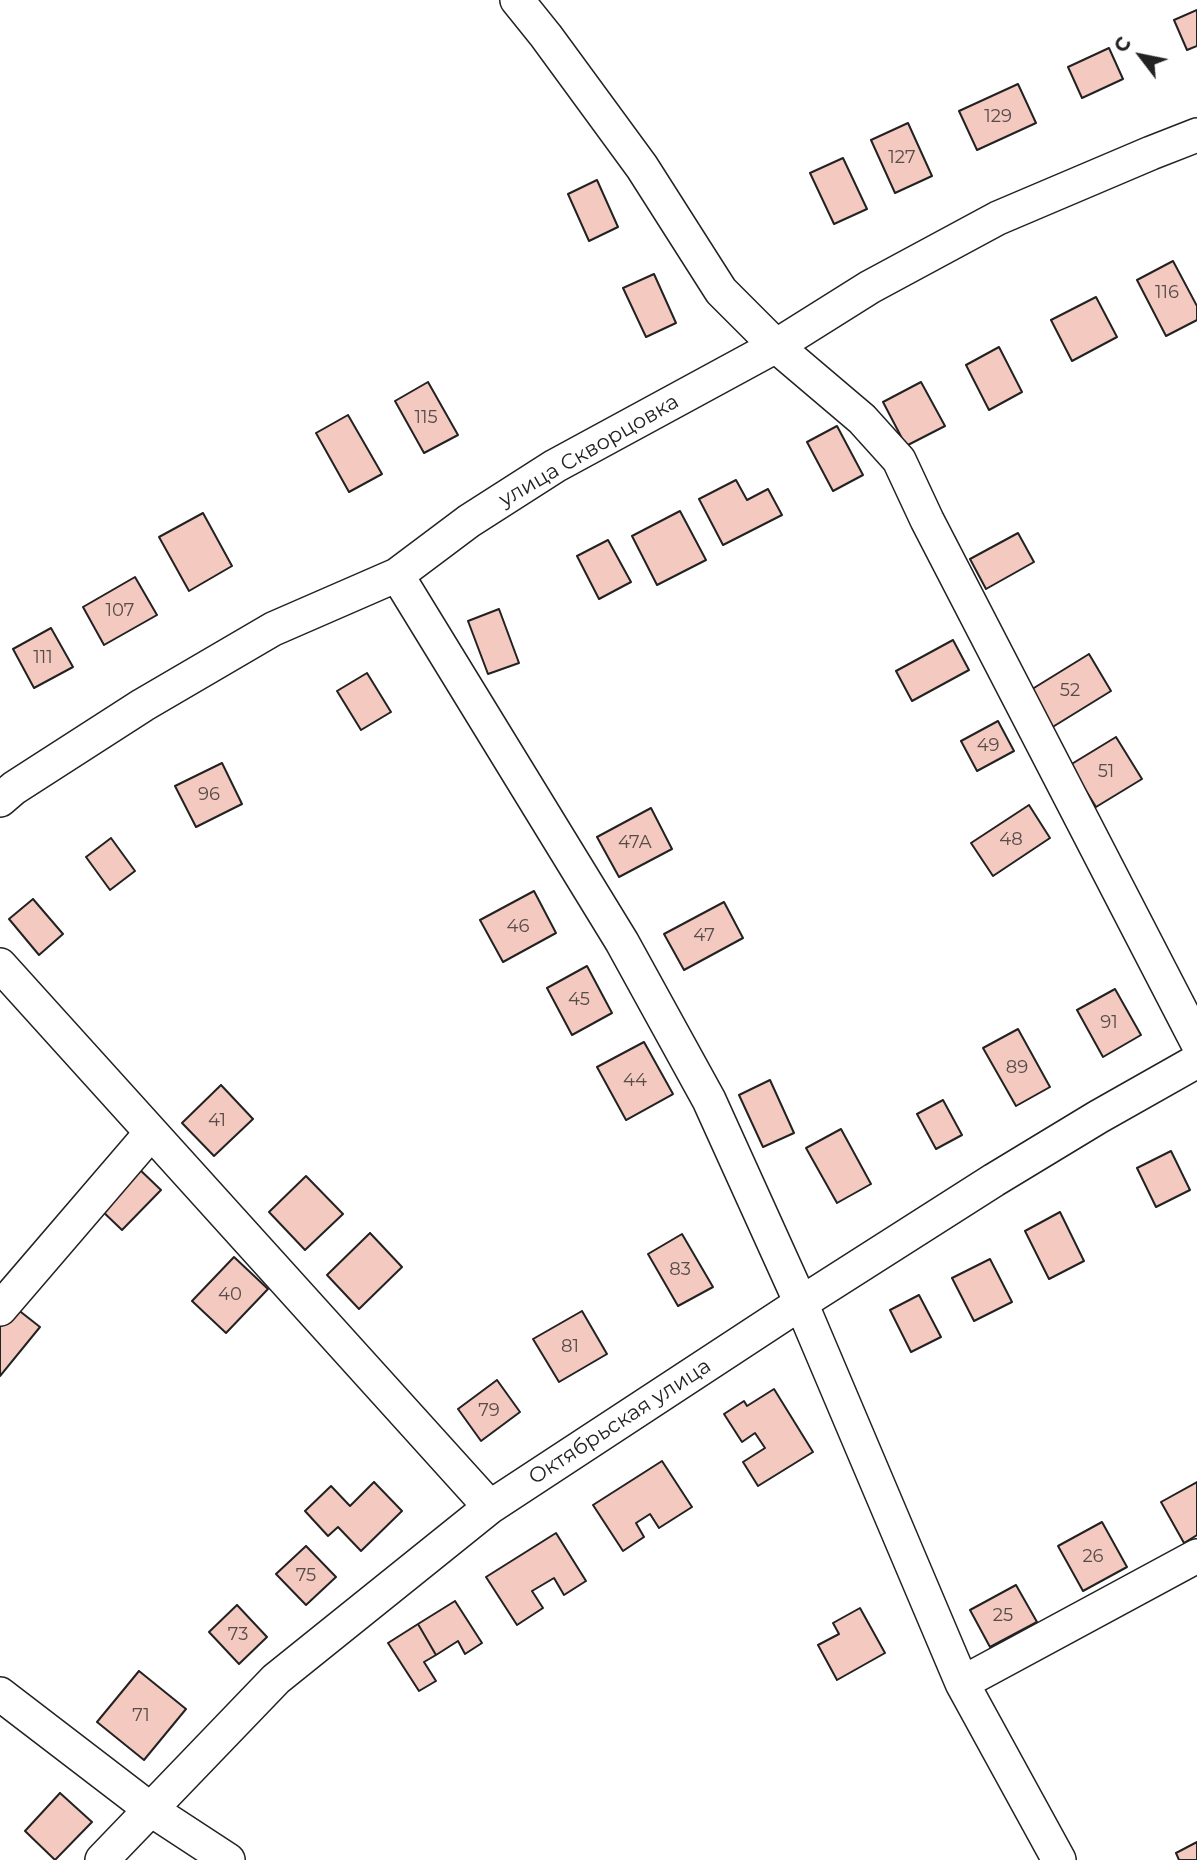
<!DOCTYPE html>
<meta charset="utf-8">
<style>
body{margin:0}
#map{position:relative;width:1197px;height:1860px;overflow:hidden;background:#fff;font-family:Montserrat,sans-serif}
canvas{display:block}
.north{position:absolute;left:1106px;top:21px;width:70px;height:70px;-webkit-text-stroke:5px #fff;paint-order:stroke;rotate:302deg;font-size:19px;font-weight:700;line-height:28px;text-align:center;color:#222}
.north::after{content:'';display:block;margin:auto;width:24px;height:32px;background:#222;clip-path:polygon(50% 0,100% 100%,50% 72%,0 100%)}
</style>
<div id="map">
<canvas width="1197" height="1860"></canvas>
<div class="north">С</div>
</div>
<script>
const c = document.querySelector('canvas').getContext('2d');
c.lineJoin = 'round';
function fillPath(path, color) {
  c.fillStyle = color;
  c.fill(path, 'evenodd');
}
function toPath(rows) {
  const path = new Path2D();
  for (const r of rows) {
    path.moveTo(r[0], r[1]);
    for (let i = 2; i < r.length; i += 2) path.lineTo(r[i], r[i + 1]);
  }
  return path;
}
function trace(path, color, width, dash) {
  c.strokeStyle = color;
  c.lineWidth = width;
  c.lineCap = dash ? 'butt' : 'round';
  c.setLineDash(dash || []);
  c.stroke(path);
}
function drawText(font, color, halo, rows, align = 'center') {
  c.font = font + ' Montserrat,sans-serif';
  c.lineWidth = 5;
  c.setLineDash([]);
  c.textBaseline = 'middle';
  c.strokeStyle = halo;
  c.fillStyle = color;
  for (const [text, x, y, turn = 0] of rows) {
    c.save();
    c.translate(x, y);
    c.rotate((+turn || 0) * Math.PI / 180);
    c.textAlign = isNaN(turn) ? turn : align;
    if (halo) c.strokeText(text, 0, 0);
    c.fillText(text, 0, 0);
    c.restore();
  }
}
const building = toPath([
 [1197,10,1197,46,1187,50,1174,20,1197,10],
 [1109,48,1123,79,1082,98,1068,67,1109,48],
 [1018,84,1036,123,977,150,959,111,1018,84],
 [908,123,932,176,895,193,871,140,908,123],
 [843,158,867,209,834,224,810,173,843,158],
 [597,180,618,227,589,241,568,194,597,180],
 [1173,261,1197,306,1197,320,1166,336,1137,280,1173,261],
 [654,274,676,323,646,337,623,288,654,274],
 [1096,297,1117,337,1072,361,1051,320,1096,297],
 [999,347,1022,392,989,410,966,365,999,347],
 [428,382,458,435,424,453,395,401,428,382],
 [921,382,945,426,906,446,883,402,921,382],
 [348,415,382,474,349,492,316,433,348,415],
 [837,426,863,475,833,491,807,442,837,426],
 [736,480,747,500,768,489,782,515,723,545,699,499,736,480],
 [680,511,706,560,657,585,632,536,680,511],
 [203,513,232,566,189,591,159,537,203,513],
 [1018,533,1034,562,986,589,970,559,1018,533],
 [608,540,631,582,599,599,577,556,608,540],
 [135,577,157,615,104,645,83,607,135,577],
 [499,609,519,663,488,674,468,621,499,609],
 [51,628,73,667,34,688,13,649,51,628],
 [953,640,969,670,912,701,896,671,953,640],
 [1089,654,1111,691,1051,728,1029,691,1089,654],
 [367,673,391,712,361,730,337,691,367,673],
 [998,721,1014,751,977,771,961,741,998,721],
 [1116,737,1142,779,1096,807,1070,765,1116,737],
 [222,763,242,804,196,827,175,786,222,763],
 [1029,805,1050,838,993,876,971,843,1029,805],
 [651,808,672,849,619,877,597,837,651,808],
 [111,838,135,871,110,890,86,857,111,838],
 [534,891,556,933,503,962,480,920,534,891],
 [33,899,63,934,39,955,9,919,33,899],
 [724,902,743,938,684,970,664,934,724,902],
 [587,966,612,1013,572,1035,547,988,587,966],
 [1115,989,1141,1035,1103,1057,1077,1010,1115,989],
 [1018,1029,1050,1087,1016,1106,983,1048,1018,1029],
 [644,1042,673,1094,626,1120,597,1067,644,1042],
 [770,1080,794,1133,763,1147,739,1095,770,1080],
 [221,1085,253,1119,214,1156,182,1123,221,1085],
 [943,1100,962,1135,936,1149,917,1114,943,1100],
 [841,1129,871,1184,837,1203,806,1148,841,1129],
 [1171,1151,1190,1190,1156,1207,1137,1168,1171,1151],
 [137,1167,161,1190,122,1230,98,1207,137,1167],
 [306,1176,343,1214,305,1250,269,1212,306,1176],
 [1060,1212,1084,1261,1049,1279,1025,1231,1060,1212],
 [370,1233,402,1267,359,1309,327,1275,370,1233],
 [682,1234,713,1287,678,1306,648,1254,682,1234],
 [234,1257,268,1289,226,1333,192,1301,234,1257],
 [990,1259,1012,1302,974,1321,952,1278,990,1259],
 [919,1295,941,1337,911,1352,890,1310,919,1295],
 [12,1305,40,1327,0,1376,0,1320,12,1305],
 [582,1311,607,1354,559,1382,533,1339,582,1311],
 [497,1380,520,1412,481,1441,458,1409,497,1380],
 [774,1389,813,1452,758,1486,743,1462,765,1448,755,1433,742,1442,724,1414,744,1401,747,1406,774,1389],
 [662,1461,692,1507,659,1528,650,1514,636,1523,644,1537,623,1551,593,1505,662,1461],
 [374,1482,402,1511,361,1551,338,1527,328,1536,305,1511,331,1486,350,1506,374,1482],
 [1197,1482,1197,1535,1184,1543,1161,1502,1197,1482],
 [1102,1522,1127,1567,1083,1591,1058,1546,1102,1522],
 [556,1533,586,1581,564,1595,554,1578,532,1591,543,1608,517,1625,486,1577,556,1533],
 [306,1546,336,1577,306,1605,276,1574,306,1546],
 [1016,1585,1037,1622,990,1647,970,1610,1016,1585],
 [455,1601,482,1643,465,1654,458,1641,436,1655,418,1624,455,1601],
 [237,1605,267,1637,239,1664,209,1632,237,1605],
 [860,1608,885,1653,837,1680,818,1645,839,1634,833,1623,860,1608],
 [418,1624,436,1655,424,1662,436,1681,419,1691,388,1643,418,1624],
 [139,1671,186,1709,144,1760,97,1722,139,1671],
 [60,1793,92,1822,55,1860,25,1831,60,1793],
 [1197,1842,1197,1860,1179,1860,1176,1853,1197,1842]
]);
fillPath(building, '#f3c9c0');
trace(building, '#222', 2);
const minor = toPath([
 [517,0,546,36,642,167,721,291,776,346,862,419,899,460,927,520,1197,1042],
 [397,575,622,942,709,1100,801,1303,962,1683,1059,1860],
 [0,800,14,788,143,705,273,629,397,575,469,521,555,466,776,346,870,287,998,218,1151,153,1197,135],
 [0,965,490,1507],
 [0,1309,151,1133],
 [962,1683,1197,1556],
 [0,1694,150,1809,228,1860],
 [102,1860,276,1679,490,1507,801,1303,994,1180,1098,1117,1197,1061]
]);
trace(minor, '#222', 36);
trace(minor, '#fff', 33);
drawText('18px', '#564c4a', null, [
 ["129",998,117],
 ["127",902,158],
 ["116",1167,293],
 ["115",426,418],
 ["107",120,611],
 ["111",43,658],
 ["52",1070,691],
 ["49",988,746],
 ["51",1106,772],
 ["96",209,795],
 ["48",1011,840],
 ["47А",635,843],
 ["46",518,927],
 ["47",704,936],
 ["45",579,1000],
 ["91",1109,1023],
 ["89",1017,1068],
 ["44",635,1081],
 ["41",217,1121],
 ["83",680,1270],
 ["40",230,1295],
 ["81",570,1347],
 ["79",489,1411],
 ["26",1093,1557],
 ["75",306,1576],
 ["25",1003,1616],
 ["73",238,1635],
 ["71",141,1716]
]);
drawText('21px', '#222', '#fff', [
 ["улица Скворцовка",589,451,-30],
 ["Октябрьская улица",620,1422,-33]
]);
</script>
